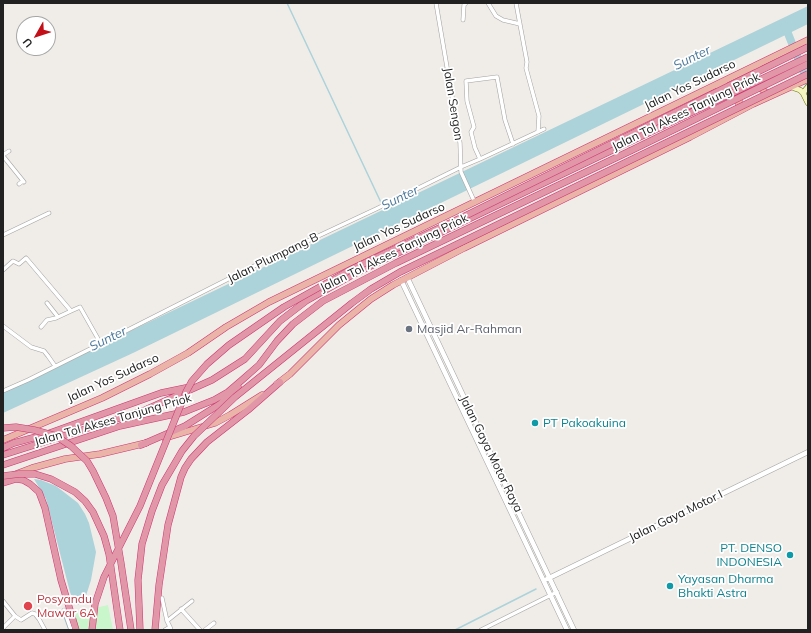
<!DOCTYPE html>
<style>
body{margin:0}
#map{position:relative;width:811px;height:633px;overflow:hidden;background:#f0ede8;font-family:Mulish,sans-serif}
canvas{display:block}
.frame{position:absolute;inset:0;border:4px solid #212121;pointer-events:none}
.north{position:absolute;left:16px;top:16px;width:40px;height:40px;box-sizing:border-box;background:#fff;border:1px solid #a6a6a6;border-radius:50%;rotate:231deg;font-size:11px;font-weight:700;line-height:16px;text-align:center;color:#212121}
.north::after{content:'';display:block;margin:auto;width:14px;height:18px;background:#c20f18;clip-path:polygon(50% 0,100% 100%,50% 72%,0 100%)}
</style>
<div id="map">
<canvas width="811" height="633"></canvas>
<div class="frame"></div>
<div class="north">U</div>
</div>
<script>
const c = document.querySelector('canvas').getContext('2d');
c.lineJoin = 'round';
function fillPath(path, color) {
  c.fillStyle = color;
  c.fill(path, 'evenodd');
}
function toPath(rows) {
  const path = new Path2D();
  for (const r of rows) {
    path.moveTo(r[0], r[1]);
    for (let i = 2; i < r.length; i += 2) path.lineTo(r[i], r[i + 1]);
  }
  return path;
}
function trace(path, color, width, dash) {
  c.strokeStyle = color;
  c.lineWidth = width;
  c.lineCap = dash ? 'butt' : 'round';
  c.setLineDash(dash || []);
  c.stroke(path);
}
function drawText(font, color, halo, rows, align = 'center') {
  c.font = font + ' Mulish,sans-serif';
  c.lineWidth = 3.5;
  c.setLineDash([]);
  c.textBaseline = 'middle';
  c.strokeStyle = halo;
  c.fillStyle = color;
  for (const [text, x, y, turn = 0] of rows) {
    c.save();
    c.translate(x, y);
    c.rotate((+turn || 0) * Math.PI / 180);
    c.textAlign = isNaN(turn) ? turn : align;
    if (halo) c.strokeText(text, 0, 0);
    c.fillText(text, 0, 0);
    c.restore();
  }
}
fillPath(toPath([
 [108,605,113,630,74,630,69,614]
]), '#caf6cb');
fillPath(toPath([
 [808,6,808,24,133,353,3,413,3,392],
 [34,479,41,480,56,486,78,503,85,514,89,523,96,552,91,580,84,602,78,605,74,602,70,592,46,499]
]), '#acd2da');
trace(toPath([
 [287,3,385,211],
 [62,611,69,630],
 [455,630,536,589]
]), '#acd2da', 1.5);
trace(toPath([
 [785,26,808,83]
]), '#acd2da', 8);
const minor = toPath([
 [436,3,460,143,461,172,475,203],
 [488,3,496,16,503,20,520,24],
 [516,3,527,62,526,68,539,116,538,132],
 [463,20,464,5,466,3],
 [3,155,9,151],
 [3,156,24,182],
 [480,159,475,148,471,132,474,127,467,101,466,81,497,77,505,120,513,144],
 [19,184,23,181],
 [3,235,49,213],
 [3,270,13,261,19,264,26,258,71,311,80,307,101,344],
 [47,303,58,317],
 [3,326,31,347,44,351,48,356,55,366],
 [41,327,47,320,56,318,71,311],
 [3,391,28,380,108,340,252,267,376,209,461,167,480,159,544,129],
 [162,598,167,621,170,627],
 [3,601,15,616,21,620,32,613,35,614,39,619,45,630],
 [181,609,200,630],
 [64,610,71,630],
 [167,621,192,601],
 [3,628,15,616],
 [165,630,170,627,171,630],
 [205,630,214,623],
 [481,630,557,592]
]);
const tertiary = toPath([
 [407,277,574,630],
 [401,280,567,630],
 [547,579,808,452]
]);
const secondary = toPath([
 [794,88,800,90,803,93,808,103],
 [803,93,808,87]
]);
const trunk = toPath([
 [758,68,756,76,759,86,766,93,771,94],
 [716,85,725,85,734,91,739,100,739,107,736,112],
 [277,384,290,374,339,325,371,299,393,285,464,248,690,137,753,104,808,79],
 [165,438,215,423,230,415,262,395],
 [3,440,102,398,150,374,188,353,226,327,269,302,808,40],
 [3,479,32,468,65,459,100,454,146,443]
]);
const motorway = toPath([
 [141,445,185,426,220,404,232,394,238,387],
 [3,448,14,443,47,434,161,393,190,387],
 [3,455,145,410,212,380,245,359,280,321,306,301,356,273,627,143],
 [3,465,120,426,184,412,214,400,228,392,242,380,259,365,277,341,293,324,323,301,396,263,630,151],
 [3,483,16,479,23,480,30,484,39,492,45,508,61,580,76,630],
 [155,630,159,585,168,525,181,477,185,468,191,459,207,442,248,410,280,382]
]);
trace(minor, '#a2a2a2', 4.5);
trace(tertiary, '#a2a2a2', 5.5);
trace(secondary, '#6c720e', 6);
trace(trunk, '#ce3571', 7);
trace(motorway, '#ce3571', 7);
trace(minor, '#fff', 3.5);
trace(tertiary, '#fff', 4.5);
trace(secondary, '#f5f5c1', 5);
trace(trunk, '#ebb4a8', 6);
trace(motorway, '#e197a8', 6);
const motorwayBridge = toPath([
 [627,143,808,57],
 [630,151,808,64],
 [3,428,16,427,34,430,56,436,71,446,87,461,93,471,106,498,113,516,121,563,131,630],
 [3,476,19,474,35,474,51,479,75,492,85,501,93,512,104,536,109,554,120,630],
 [92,630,95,604,104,577,140,506,186,392,192,381,207,364,229,345,284,307,350,270,465,216,808,47],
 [140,630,138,580,142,544,152,511,162,485,182,451,194,436,235,397,352,303,371,289,400,272,808,74]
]);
trace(motorwayBridge, '#ce3571', 7, []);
trace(motorwayBridge, '#e197a8', 6);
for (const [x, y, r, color] of [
 [409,329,4,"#6b7280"],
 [535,423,4,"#0f9aa8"],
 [790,555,4,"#0f9aa8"],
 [670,586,4,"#0f9aa8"],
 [28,606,5,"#e0444e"]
]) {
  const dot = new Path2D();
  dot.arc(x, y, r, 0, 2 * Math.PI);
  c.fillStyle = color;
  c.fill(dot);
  trace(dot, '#fff', 1.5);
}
drawText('12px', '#212121', '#fff', [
 ["Jalan Yos Sudarso",690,85,-26],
 ["Jalan Sengon",453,104,81],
 ["Jalan Tol Akses Tanjung Priok",686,112,-26],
 ["Jalan Yos Sudarso",399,227,-25],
 ["Jalan Tol Akses Tanjung Priok",394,253,-26],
 ["Jalan Plumpang B",273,258,-26],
 ["Jalan Yos Sudarso",113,378,-25],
 ["Jalan Tol Akses Tanjung Priok",113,420,-16],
 ["Jalan Gaya Motor Raya",491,454,64],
 ["Jalan Gaya Motor I",676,516,-26]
]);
drawText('12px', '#5b616d', '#fff', [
 ["Masjid Ar-Rahman",417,329]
], 'left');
drawText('12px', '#0d838f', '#fff', [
 ["PT Pakoakuina",543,423],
 ["PT. DENSO",782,548,"right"],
 ["INDONESIA",782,562,"right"],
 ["Yayasan Dharma",678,579],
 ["Bhakti Astra",678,593]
], 'left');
drawText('12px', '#be3a42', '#fff', [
 ["Posyandu",37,599],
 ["Mawar 6A",37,613]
], 'left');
drawText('italic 13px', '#4c789b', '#fff', [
 ["Sunter",692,58,-26],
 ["Sunter",400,198,-26],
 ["Sunter",108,339,-26]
]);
</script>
